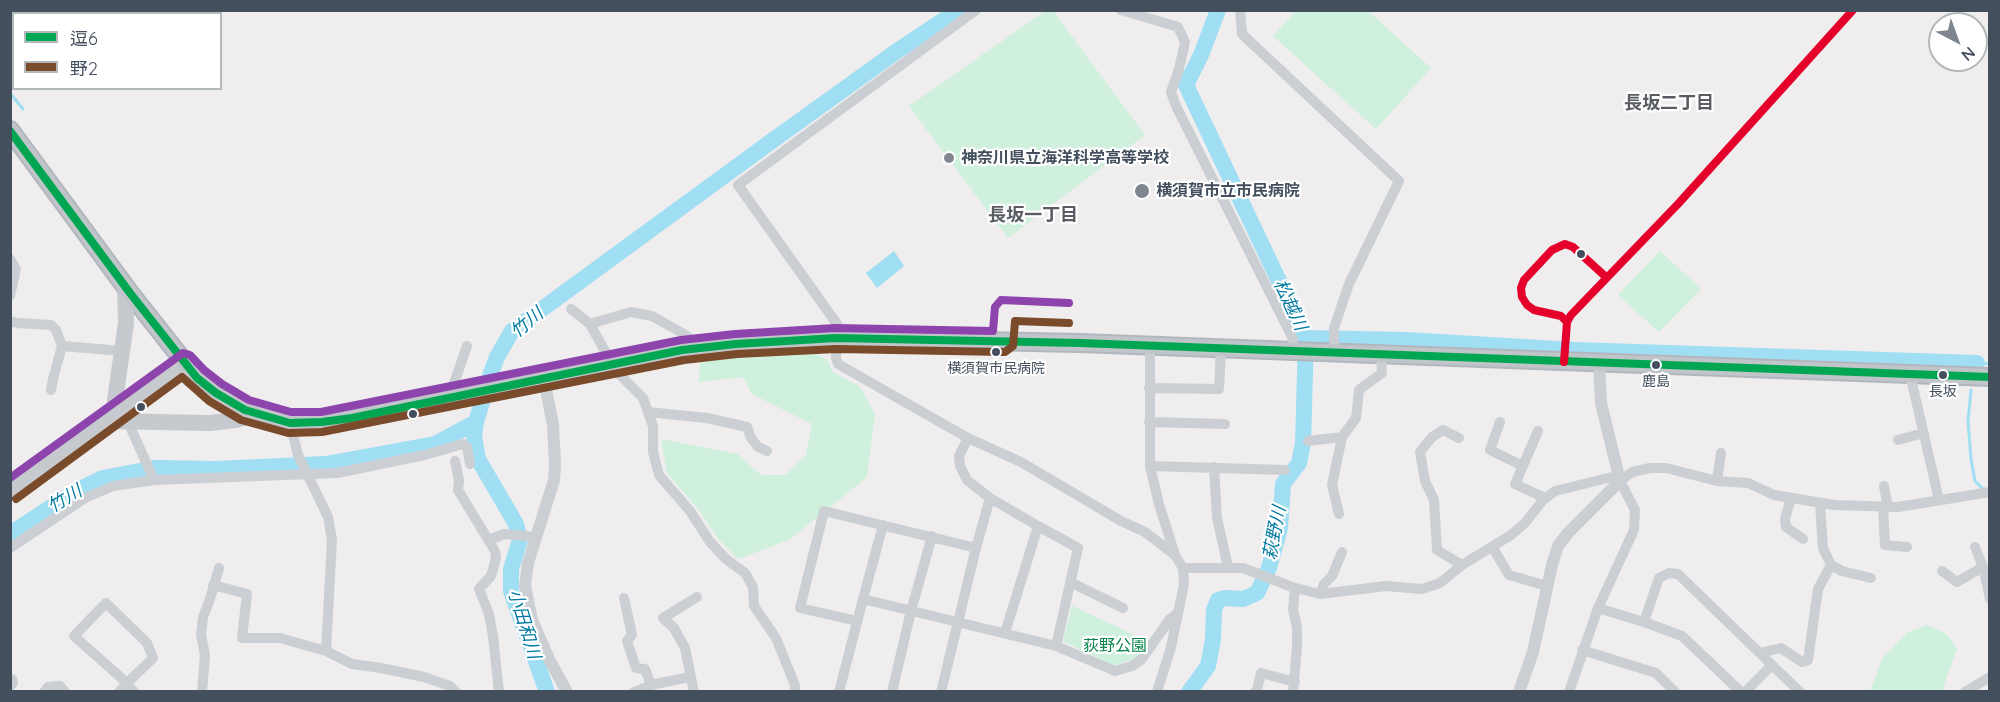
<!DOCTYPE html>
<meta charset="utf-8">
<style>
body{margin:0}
#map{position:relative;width:2000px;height:702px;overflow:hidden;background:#efeded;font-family:Quicksand,"Noto Sans JP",sans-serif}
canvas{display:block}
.frame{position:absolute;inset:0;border:12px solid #434f5c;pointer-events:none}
.legend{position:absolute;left:12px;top:12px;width:210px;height:78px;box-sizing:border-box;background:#fff;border:2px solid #b4b9be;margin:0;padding:8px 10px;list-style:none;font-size:18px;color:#434f5c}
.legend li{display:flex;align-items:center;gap:12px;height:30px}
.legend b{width:30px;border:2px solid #b4b9be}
.north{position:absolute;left:1928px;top:12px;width:60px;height:60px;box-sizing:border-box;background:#fff;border:2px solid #b4b9be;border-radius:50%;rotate:139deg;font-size:16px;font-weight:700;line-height:24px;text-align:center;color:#434f5c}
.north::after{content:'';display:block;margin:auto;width:21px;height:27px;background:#7f868f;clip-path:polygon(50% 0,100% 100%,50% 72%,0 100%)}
</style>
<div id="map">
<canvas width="2000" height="702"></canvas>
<div class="frame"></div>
<ul class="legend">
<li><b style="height:8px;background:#00a651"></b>逗6</li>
<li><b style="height:8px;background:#7a4b2a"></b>野2</li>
</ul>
<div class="north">N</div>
</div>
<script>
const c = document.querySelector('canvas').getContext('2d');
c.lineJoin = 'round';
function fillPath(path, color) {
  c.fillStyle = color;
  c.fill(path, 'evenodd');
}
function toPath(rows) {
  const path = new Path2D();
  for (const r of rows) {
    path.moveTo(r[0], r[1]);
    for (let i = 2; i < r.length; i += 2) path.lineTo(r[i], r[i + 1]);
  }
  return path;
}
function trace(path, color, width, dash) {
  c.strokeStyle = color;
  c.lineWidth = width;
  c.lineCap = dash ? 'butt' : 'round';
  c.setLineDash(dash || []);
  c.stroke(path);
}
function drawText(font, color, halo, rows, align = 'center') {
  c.font = font + ' Quicksand,"Noto Sans JP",sans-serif';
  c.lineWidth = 4.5;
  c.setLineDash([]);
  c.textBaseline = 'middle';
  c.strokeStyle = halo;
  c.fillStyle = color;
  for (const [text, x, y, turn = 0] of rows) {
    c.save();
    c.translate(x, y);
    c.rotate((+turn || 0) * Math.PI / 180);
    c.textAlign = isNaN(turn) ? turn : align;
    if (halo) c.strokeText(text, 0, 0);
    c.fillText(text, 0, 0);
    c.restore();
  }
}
fillPath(toPath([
 [1045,11,1053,11,1145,135,1008,238,909,106],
 [1296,11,1368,11,1431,68,1376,129,1273,36],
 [1660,251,1701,289,1659,332,1618,295],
 [811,351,827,360,834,373,860,387,875,414,867,477,789,540,738,559,720,541,698,509,667,473,661,439,738,454,761,475,786,475,806,455,812,424,752,394,743,377,699,382,700,360],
 [1072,606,1135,635,1147,644,1139,657,1114,666,1063,641],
 [1928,625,1946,634,1957,648,1942,691,1870,691,1882,659,1908,632]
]), '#cff0dc');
fillPath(toPath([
 [894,251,904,266,877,288,866,273]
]), '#9fdef3');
trace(toPath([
 [10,93,23,109],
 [1976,368,1977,363,1990,364],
 [1971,390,1968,421,1971,459,1975,481,1984,490]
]), '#9fdef3', 3);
trace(toPath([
 [1218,10,1201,55,1186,85,1306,338,1406,340,1574,350,1977,363],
 [10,534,76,491,103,478,155,468,215,469,326,464,435,444,476,422],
 [547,692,511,591,511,569,520,540,516,524,478,459,474,436,476,422,491,373,497,357,512,331,765,146,897,51,959,10],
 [1189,692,1208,666,1213,640,1214,610,1218,600,1225,598,1243,599,1257,593,1269,568,1280,528,1283,484,1299,463,1303,443,1306,339]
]), '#9fdef3', 16);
const trunk = toPath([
 [10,130,130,293,197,378,216,393,245,410,290,423,322,422,352,418,682,350,736,344,836,338,1080,343,1990,377]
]);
trace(trunk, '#b2b7be', 20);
trace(toPath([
 [976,10,738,185,837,324,836,358,838,364,968,438,1021,462,1121,521,1145,532,1175,555],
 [1121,10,1178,27,1185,42,1179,69,1171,92,1176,106,1293,339,1294,352],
 [1240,10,1242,34,1399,181,1349,284,1334,328,1334,353],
 [10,259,16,269,10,296],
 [571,309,590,324,612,364],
 [10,321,17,323,51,325,56,330,62,346,53,379,51,390],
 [590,324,631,312,652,316,686,335,698,348],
 [62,346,122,351],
 [1150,346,1150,466,1159,504,1175,555,1183,568,1184,584,1171,647,1157,692],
 [609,364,643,398,653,426,653,452,659,475,690,511,710,542,726,559,745,573,753,587,754,606,776,638,795,685,795,692],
 [1910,374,1939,500],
 [1149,388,1219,389,1221,350],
 [449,398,467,346],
 [648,412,707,418,747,427,751,438,758,447,767,451],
 [128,422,154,480],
 [1149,422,1225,424],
 [1500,422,1490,450,1523,466],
 [290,423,298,455,328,517,332,540,326,651,352,664,381,668,424,677,450,686,456,692],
 [1538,431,1515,484,1545,498],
 [1459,438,1443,430,1432,437,1420,452,1425,481,1434,500,1437,550,1462,565],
 [1898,440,1924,433],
 [1308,441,1342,437],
 [455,461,459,480,458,490,495,551,496,558,491,576,479,589,489,614,493,636,499,692],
 [1150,466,1285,470],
 [1214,467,1217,518,1228,567],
 [1717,481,1721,453],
 [1884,486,1888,507],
 [990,498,1038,526,1005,633],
 [1791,498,1785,519,1786,527,1803,539],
 [1820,504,1823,548,1831,565,1842,571,1871,578],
 [1883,507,1885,545,1907,547],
 [1339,514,1332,485,1342,437,1356,418,1359,390,1382,373,1381,355],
 [1038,526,1078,548,1056,646],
 [489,540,504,534,535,537],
 [1975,547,1983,567,1990,599],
 [10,548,85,498,113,486,154,480,337,473,425,455,463,444,467,447,470,464],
 [1493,548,1509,575,1547,586],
 [1183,568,1243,568,1292,587,1320,594,1386,586,1422,589,1440,583,1462,565,1511,535,1525,523,1543,500,1555,491,1620,475],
 [1942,571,1957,582,1983,567],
 [1070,582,1123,608],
 [213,585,247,594,242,638,280,638,326,651],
 [1320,594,1324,584,1332,576,1342,552],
 [624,598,632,635,627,641,636,668,645,669,651,685],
 [863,599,883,525],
 [106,603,147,643,153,658,127,683,74,636,106,603],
 [1598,608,1644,622,1659,578,1669,573,1678,574,1800,692],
 [857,621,800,608,824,511,976,548],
 [1644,622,1682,636,1741,692],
 [1582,650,1656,673,1675,692],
 [1760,653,1781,648,1802,662,1808,660,1818,589,1831,565],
 [10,686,13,683,12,679],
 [44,692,48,687,60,686,65,692],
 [119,692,127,683,134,692],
 [202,692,205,655,201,635,203,617,210,599,219,568],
 [634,692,655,684,690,677],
 [694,692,685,648,674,628,663,618,697,597],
 [839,692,863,599,1056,646,1115,671,1132,666,1141,660,1170,619,1178,613],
 [892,692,911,611,932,536],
 [941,692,976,548,990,498,967,480,960,466,959,456,968,438],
 [1255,692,1257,690,1261,673,1295,682],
 [1293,692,1297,647,1297,627,1293,610,1295,588],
 [1569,692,1598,608,1634,530,1635,510,1620,481,1632,472,1650,468,1666,468,1717,481,1748,483,1774,495,1834,505,1898,507,1990,492],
 [1745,692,1772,665],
 [1965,692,1990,677]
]), '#cbced2', 10);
trace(toPath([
 [544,379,553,425,555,464,554,480,528,563,525,586,532,620,549,659,567,692],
 [1519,692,1533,652,1552,565,1558,546,1568,533,1620,481,1601,403,1599,363]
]), '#cbced2', 12);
trace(toPath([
 [121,410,115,400,126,323,125,286],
 [106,421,210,423,236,420,257,414],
 [10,491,184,363]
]), '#c6cace', 16);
trace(trunk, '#c0c5ca', 16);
trace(toPath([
 [10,131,130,293,197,378,216,393,245,410,290,423,322,422,352,418,682,350,736,344,836,338,1080,343,1990,377]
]), '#00a651', 8);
trace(toPath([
 [16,499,182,377,209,401,241,420,288,433,322,432,684,360,737,354,836,349,1005,352,1013,346,1015,321,1069,323]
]), '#7a4b2a', 8);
trace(toPath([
 [10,478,183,353,190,355,204,370,222,384,249,400,291,412,321,412,681,340,735,334,835,328,993,331,995,307,1001,300,1069,303]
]), '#8e44ad', 8);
trace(toPath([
 [1567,322,1561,316,1534,310,1527,305,1522,297,1521,288,1524,280,1552,250,1565,244,1573,247,1606,277],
 [1564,362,1567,322,1571,315,1678,204,1853,10]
]), '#e4002b', 8);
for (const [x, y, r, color] of [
 [949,158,6,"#7f868f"],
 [1142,191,8,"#7f868f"],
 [1581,254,5,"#434f5c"],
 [996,352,5,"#434f5c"],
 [1656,365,5,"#434f5c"],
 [1943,375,5,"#434f5c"],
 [141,407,5,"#434f5c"],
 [413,414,5,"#434f5c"]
]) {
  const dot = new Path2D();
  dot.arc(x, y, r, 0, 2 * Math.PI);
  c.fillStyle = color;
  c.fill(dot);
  trace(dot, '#fff', 2);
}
drawText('14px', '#434f5c', '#fff', [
 ["横須賀市民病院",996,369],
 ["鹿島",1656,382],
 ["長坂",1943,392]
]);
drawText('bold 16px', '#434f5c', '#fff', [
 ["神奈川県立海洋科学高等学校",961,158],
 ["横須賀市立市民病院",1156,191]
], 'left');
drawText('16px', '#0c854d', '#fff', [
 ["荻野公園",1115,646]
]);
drawText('bold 18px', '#595d63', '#fff', [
 ["長坂二丁目",1669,104],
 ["長坂一丁目",1033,216]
]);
drawText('italic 18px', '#027ba2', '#fff', [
 ["松越川",1290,305,65],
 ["竹川",527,323,-40],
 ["竹川",65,499,-31],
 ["萩野川",1275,533,-79],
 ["小田和川",524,624,73]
]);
</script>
